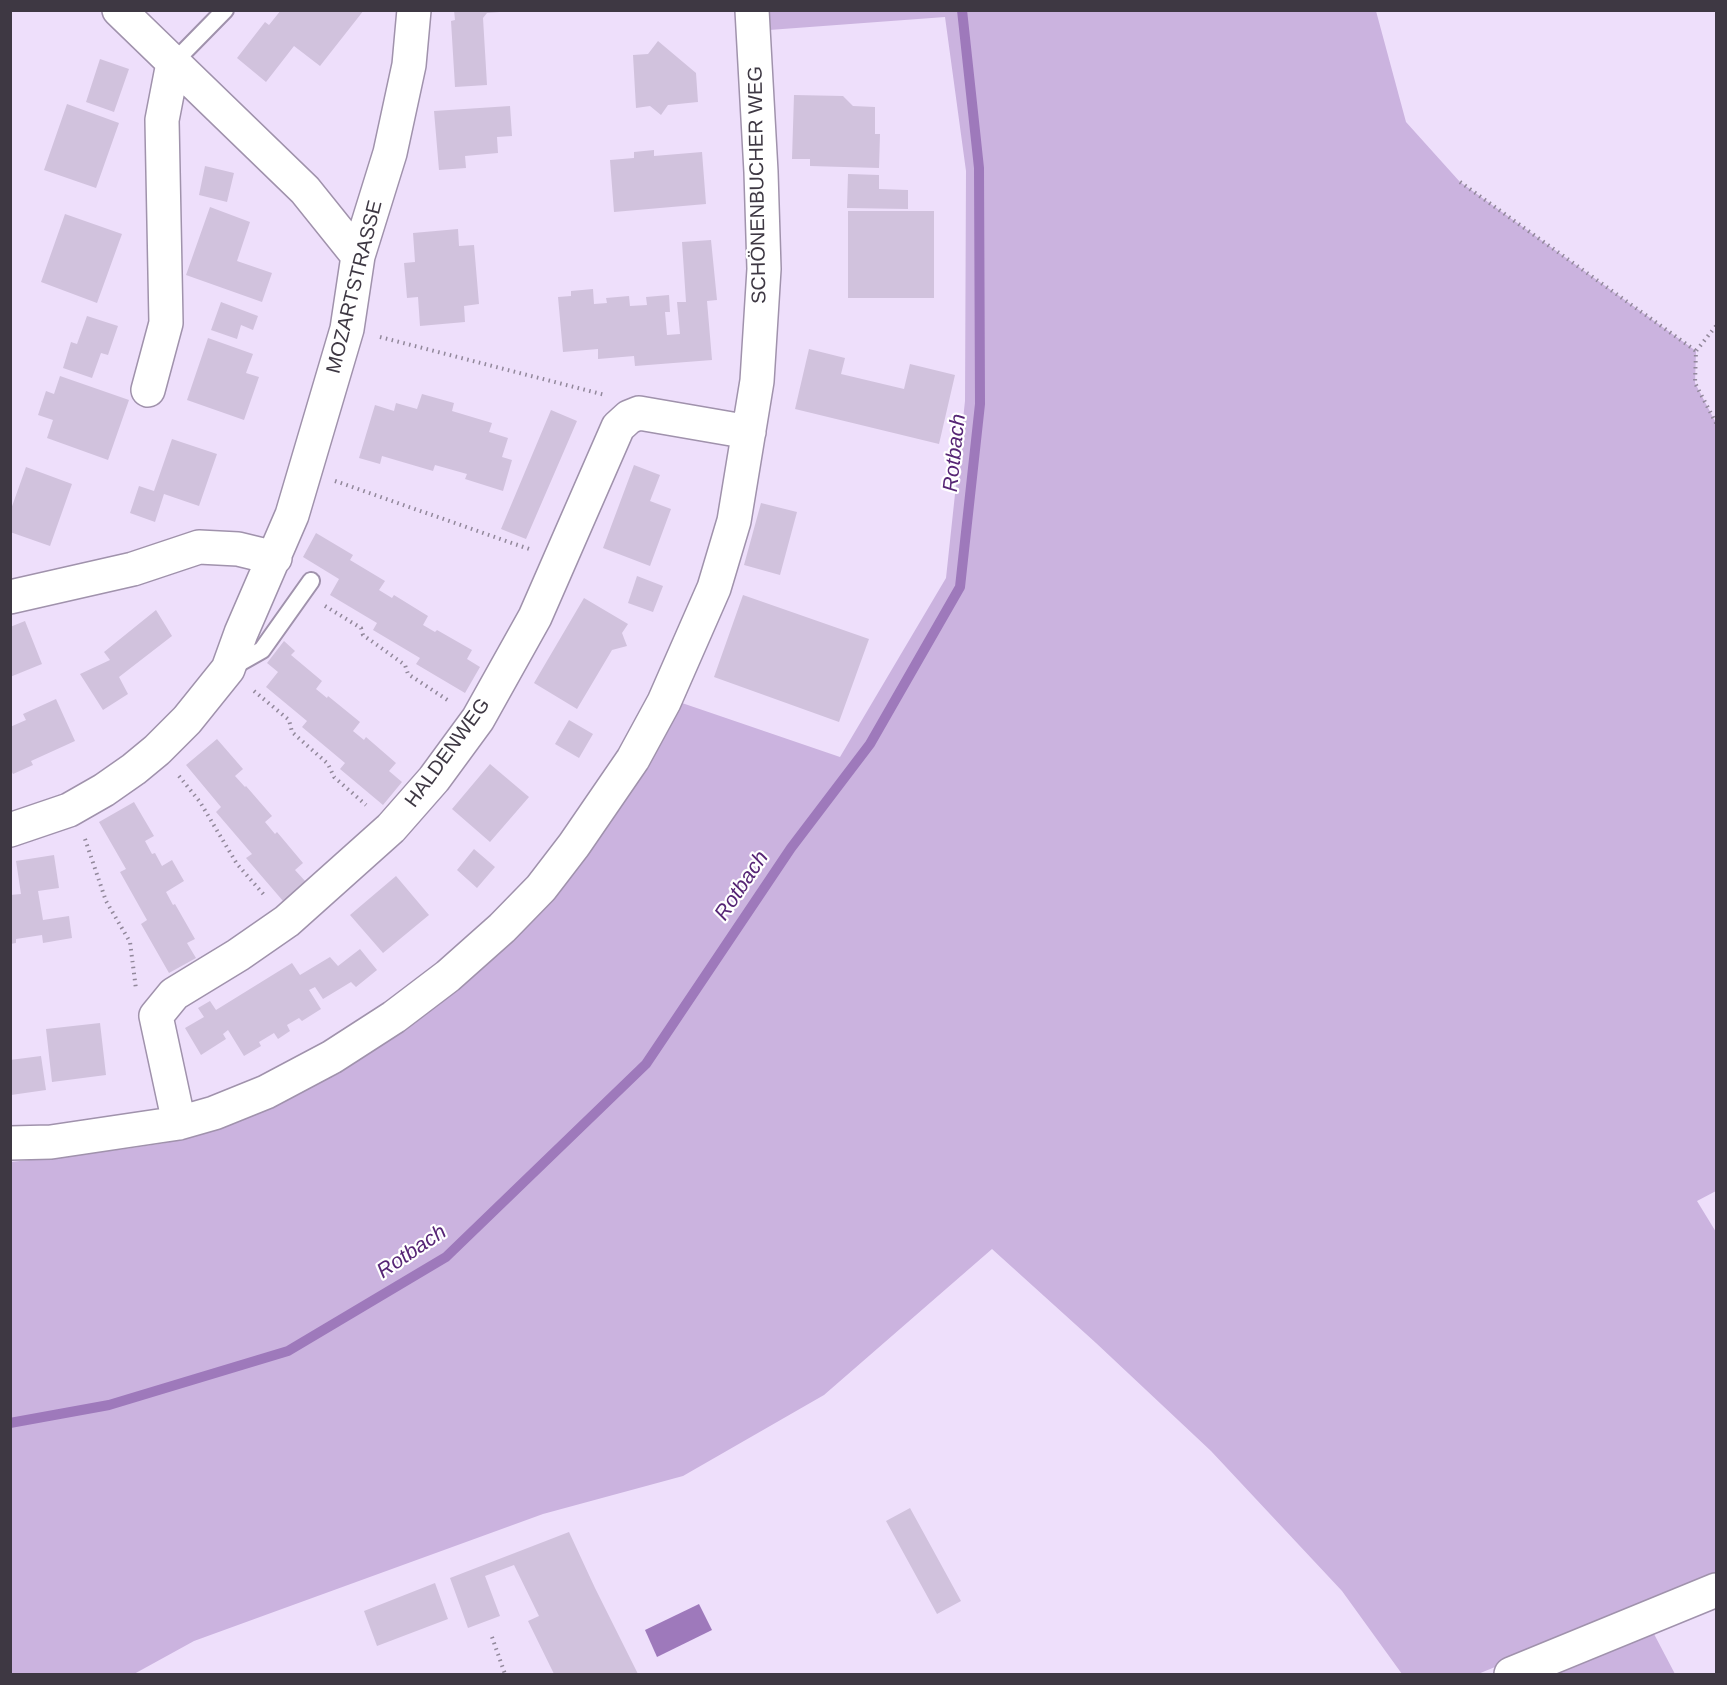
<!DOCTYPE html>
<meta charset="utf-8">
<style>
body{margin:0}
#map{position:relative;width:1727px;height:1685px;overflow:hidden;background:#eedffb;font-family:Arial,sans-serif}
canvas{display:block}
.frame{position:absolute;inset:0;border:12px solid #3e3843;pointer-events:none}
</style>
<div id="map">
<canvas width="1727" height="1685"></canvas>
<div class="frame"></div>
</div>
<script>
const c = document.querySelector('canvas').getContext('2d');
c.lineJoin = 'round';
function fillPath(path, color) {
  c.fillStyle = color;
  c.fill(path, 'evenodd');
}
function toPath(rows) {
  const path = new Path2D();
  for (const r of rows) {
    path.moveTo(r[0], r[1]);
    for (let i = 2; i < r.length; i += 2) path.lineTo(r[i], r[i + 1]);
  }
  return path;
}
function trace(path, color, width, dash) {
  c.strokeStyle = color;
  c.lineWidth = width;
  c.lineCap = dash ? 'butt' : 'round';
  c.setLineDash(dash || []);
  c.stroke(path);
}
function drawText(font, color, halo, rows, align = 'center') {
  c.font = font + ' Arial,sans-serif';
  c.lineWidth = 4.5;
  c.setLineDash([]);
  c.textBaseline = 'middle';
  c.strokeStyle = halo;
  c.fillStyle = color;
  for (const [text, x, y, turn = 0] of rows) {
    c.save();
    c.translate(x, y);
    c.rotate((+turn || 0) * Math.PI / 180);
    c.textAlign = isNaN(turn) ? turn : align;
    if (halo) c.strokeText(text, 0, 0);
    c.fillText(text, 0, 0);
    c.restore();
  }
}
fillPath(toPath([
 [767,11,1376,11,1406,122,1460,182,1696,351,1695,383,1716,423,1716,1191,1697,1201,1716,1232,1716,1576,1478,1674,1402,1674,1342,1591,1211,1451,1096,1343,992,1249,824,1395,683,1476,543,1514,194,1641,134,1674,11,1674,11,1162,125,1149,165,1143,221,1128,340,1073,405,1029,512,941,554,898,646,769,682,703,840,757,946,578,965,401,966,171,945,17,769,30],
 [1654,1634,1675,1674,1550,1674]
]), '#cbb3df');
fillPath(toPath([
 [699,1604,712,1630,657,1657,645,1630]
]), '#9e79bb');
trace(toPath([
 [10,1423,109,1405,288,1351,446,1257,646,1064,791,848,870,744,960,587,980,404,979,168,962,10]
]), '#9e79bb', 10);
fillPath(toPath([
 [281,10,364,10,320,66,294,46,266,82,237,58,265,22,269,25],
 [454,10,500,10,500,12,487,13,483,18,487,85,455,87,451,21,455,20],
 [658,41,696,73,698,102,668,105,661,115,650,106,636,108,633,55,648,54],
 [100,59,129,69,114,112,86,102],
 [794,95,843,96,853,106,875,107,875,134,880,134,879,168,810,166,810,159,792,159],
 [67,104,119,123,96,188,44,170],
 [510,106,512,136,497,137,498,153,465,156,466,168,439,170,434,111],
 [654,150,654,156,702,152,706,204,614,212,610,160,634,158,634,152],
 [205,166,234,173,227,202,199,195],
 [848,174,879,175,879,189,908,190,908,209,847,208],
 [210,207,250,222,237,261,272,273,262,302,186,275],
 [848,211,934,211,934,298,848,298],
 [65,214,122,234,97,303,41,282],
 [458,229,459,246,474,245,479,304,464,306,465,322,420,326,418,297,407,298,404,263,415,262,413,233],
 [711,240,717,300,707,301,712,360,635,366,634,356,598,359,598,349,563,352,558,297,571,296,571,291,593,289,594,304,607,303,606,298,629,296,630,306,647,305,646,297,669,295,670,312,665,312,667,335,680,334,677,302,686,302,682,242],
 [221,302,258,316,253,330,241,325,237,339,211,330],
 [87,316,118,326,108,355,101,353,92,378,63,368,71,342,77,344],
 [208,338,253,354,246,373,259,377,244,420,187,400],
 [809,349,845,358,841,374,904,389,910,364,955,375,939,444,795,409],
 [60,376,129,400,108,460,47,438,53,420,38,415,46,391,54,394],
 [422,394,454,403,452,411,492,423,489,432,508,438,502,457,512,460,503,491,465,479,467,474,435,465,433,471,382,456,380,464,359,458,375,405,394,411,396,403,417,409],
 [551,410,577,421,526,539,501,529],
 [172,439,217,454,199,506,164,494,155,522,130,513,139,486,154,491],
 [634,465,660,475,650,501,671,509,650,566,603,548],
 [26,467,72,484,50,546,10,532,10,512],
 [761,503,797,512,780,575,744,565],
 [316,533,353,555,350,560,385,581,379,590,392,598,394,595,428,616,423,625,435,632,437,630,472,650,467,659,480,667,465,693,416,664,420,658,373,630,377,623,330,595,339,579,303,557],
 [637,576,663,586,653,612,628,603],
 [743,595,869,639,839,722,714,677],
 [584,598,628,624,622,633,627,646,612,650,577,709,534,683],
 [156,610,172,636,119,677,128,694,103,710,80,674,110,660,104,652],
 [25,621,42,664,10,677,10,627],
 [284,641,295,651,291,655,322,681,316,689,327,698,328,696,360,722,353,731,364,740,366,737,396,763,389,771,402,782,383,805,340,769,345,763,302,727,307,721,266,687,278,672,267,663],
 [56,699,75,741,31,761,33,765,13,774,10,769,10,727,26,720,23,714],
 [569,720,593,734,579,758,555,744],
 [217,739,243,769,235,776,245,787,246,786,272,816,265,822,275,834,277,832,303,863,295,870,306,882,283,901,246,858,252,854,216,812,221,807,186,765],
 [490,764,529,797,490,842,452,809],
 [134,802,154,836,145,841,152,854,155,853,162,866,172,860,184,881,166,892,173,905,175,904,195,939,187,943,196,958,169,973,141,924,147,920,120,872,126,869,99,822],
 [474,849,495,867,477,888,457,870],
 [54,855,59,888,38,891,43,920,69,916,72,938,43,943,42,935,16,939,16,943,10,944,10,895,21,894,16,861],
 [396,876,429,915,383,953,350,915],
 [360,949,377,970,356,987,351,982,323,999,315,987,309,990,321,1009,302,1021,299,1018,287,1025,290,1031,278,1039,274,1033,259,1042,261,1046,244,1056,228,1030,223,1034,226,1039,201,1055,185,1028,204,1017,198,1008,210,1001,216,1010,292,963,300,975,330,957,338,966],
 [100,1023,106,1075,52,1082,46,1029],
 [41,1056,46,1090,11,1095,10,1060],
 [910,1508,961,1601,937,1614,886,1521],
 [569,1532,595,1588,638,1674,554,1674,528,1621,539,1616,514,1565,485,1576,500,1616,468,1628,450,1578],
 [435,1583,448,1619,377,1646,364,1611]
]), '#d1c2dd');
const service = toPath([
 [173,63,225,10],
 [232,667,262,650,311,581]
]);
const minor = toPath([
 [119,10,305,190,358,256],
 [148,390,166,323,162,120,173,63],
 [10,597,133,569,199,547,238,549,275,558],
 [10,830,69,810,104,790,134,769,157,750,187,720,228,669,241,633,292,515,347,329,358,256,390,153,409,65,414,10],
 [179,1123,156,1016,174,994,238,955,287,921,391,828,434,779,478,719,535,617,618,427,629,417,639,413,749,432],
 [10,1143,51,1142,179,1123,214,1113,266,1092,332,1057,394,1017,448,976,502,928,541,888,574,845,633,759,664,702,714,588,734,521,757,381,764,269,761,172,752,10]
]);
const tertiary = toPath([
 [1511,1674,1716,1590]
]);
trace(service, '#a092ac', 20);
trace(minor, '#a092ac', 36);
trace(tertiary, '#a092ac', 36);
trace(toPath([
 [1460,182,1696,351],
 [1716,326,1696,351,1695,383,1716,423],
 [380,337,605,395],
 [335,481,529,549],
 [325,606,361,628,363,635,405,665,408,674,449,701],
 [254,691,289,720,292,732,328,764,334,777,366,805],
 [179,776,200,802,237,864,265,896],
 [85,839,106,901,130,942,136,989],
 [492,1637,505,1674]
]), '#92889b', 4, [1.5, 4.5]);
trace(service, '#fff', 16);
trace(minor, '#fff', 33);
trace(tertiary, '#fff', 33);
drawText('20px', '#3e3843', '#fff', [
 ["SCHÖNENBUCHER WEG",758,185,-91],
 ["MOZARTSTRASSE",355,287,-76],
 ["HALDENWEG",448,753,-54]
]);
drawText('italic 21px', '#562575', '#fff', [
 ["Rotbach",955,453,-84],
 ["Rotbach",742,886,-56],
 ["Rotbach",412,1252,-34]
]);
</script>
